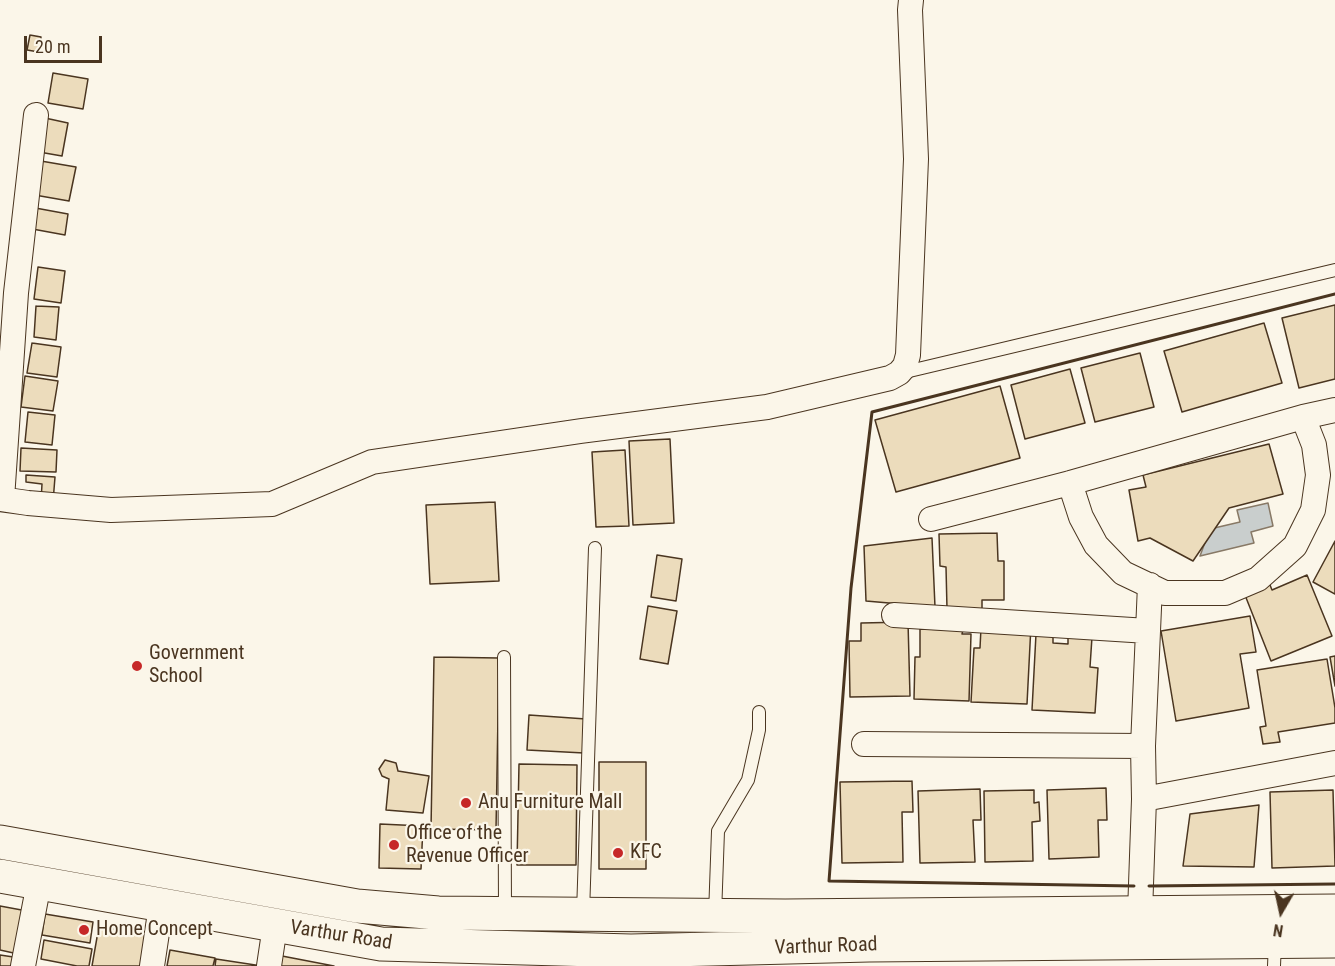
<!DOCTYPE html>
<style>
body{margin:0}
#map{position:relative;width:1335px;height:966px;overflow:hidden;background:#fbf6e9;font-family:"Roboto Condensed",sans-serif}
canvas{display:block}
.north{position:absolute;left:1251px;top:882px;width:60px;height:60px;-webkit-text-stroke:4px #fbf6e9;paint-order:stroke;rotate:189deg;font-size:16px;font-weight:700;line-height:24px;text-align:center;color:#4a3520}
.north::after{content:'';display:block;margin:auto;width:21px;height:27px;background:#4a3520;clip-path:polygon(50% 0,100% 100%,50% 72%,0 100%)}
.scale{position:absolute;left:24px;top:36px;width:78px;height:27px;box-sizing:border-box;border:3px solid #4a3520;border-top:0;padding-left:8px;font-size:18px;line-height:21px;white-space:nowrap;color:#4a3520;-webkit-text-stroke:4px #fbf6e9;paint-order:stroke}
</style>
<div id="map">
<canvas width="1335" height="966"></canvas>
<div class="north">N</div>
<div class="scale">20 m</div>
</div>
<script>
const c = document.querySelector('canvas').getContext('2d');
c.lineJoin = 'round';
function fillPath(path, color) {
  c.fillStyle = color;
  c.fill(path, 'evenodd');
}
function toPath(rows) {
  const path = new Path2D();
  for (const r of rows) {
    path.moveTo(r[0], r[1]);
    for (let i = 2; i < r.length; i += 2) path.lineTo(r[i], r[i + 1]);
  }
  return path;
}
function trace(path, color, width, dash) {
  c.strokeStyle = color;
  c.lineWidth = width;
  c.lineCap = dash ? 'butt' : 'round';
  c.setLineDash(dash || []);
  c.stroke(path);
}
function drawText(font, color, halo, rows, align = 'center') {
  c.font = font + ' "Roboto Condensed",sans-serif';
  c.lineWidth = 4.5;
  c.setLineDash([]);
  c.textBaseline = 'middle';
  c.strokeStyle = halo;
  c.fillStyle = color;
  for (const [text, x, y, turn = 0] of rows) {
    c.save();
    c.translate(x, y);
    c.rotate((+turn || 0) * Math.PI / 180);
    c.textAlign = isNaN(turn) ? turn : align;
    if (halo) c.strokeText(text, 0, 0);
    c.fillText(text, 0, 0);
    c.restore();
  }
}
const water = toPath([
 [1268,503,1273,526,1251,532,1254,543,1200,556,1210,529,1240,522,1237,510,1268,503]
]);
fillPath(water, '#c9cecd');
trace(water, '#887966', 1.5);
const building = toPath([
 [30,35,41,37,39,52,27,50,30,35],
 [53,73,88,79,83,109,48,103,53,73],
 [45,118,68,123,62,156,39,152,45,118],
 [35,160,76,167,69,201,29,194,35,160],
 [30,207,68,214,65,235,27,228,30,207],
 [38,267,65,271,61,303,34,299,38,267],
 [1335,305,1335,379,1299,388,1282,318,1335,305],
 [36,306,59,307,56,340,34,337,36,306],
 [1264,323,1282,383,1182,412,1164,351,1264,323],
 [32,343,61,347,57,377,27,373,32,343],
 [1140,353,1154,407,1095,422,1081,368,1140,353],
 [1070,369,1085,423,1025,439,1011,385,1070,369],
 [25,376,58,381,53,411,21,407,25,376],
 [1000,386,1020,458,896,492,875,420,1000,386],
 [28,412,55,415,52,445,25,442,28,412],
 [670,439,674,523,633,525,629,441,670,439],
 [1269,444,1283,494,1229,508,1193,561,1150,538,1138,541,1129,490,1146,487,1143,475,1269,444],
 [21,448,57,450,56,472,20,471,21,448],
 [625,450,629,526,596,527,592,452,625,450],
 [26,475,55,477,53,502,41,501,42,484,26,482,26,475],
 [495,502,499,581,430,584,426,505,495,502],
 [997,533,998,561,1004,561,1004,600,982,600,982,609,947,609,946,567,940,566,939,534,997,533],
 [932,538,935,607,866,601,864,546,932,538],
 [1335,541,1335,594,1313,582,1335,541],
 [657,555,682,559,676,601,651,597,657,555],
 [1307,575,1332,636,1271,661,1243,590,1268,580,1272,590,1307,575],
 [648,606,677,611,668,664,640,659,648,606],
 [1250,616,1256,652,1240,654,1249,708,1176,721,1161,631,1250,616],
 [908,622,910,696,850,697,849,641,861,641,861,623,908,622],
 [1031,625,1027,704,971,702,974,648,980,648,981,628,1031,625],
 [920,629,963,630,962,634,971,634,969,701,914,699,915,657,920,657,920,629],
 [1036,634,1053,635,1053,643,1068,644,1068,636,1092,637,1090,667,1098,668,1095,713,1032,710,1036,634],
 [1335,656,1335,686,1330,657,1335,656],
 [434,657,499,658,496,830,431,829,434,657],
 [1327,659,1335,708,1335,723,1278,732,1280,742,1263,744,1260,727,1266,726,1257,670,1327,659],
 [529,715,586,719,584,753,527,750,529,715],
 [385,760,396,763,398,771,429,776,423,813,386,810,389,779,382,776,379,769,385,760],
 [599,762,646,762,646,869,599,869,599,762],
 [519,764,577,765,576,865,517,865,519,764],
 [912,781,913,812,902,812,903,862,842,863,840,782,912,781],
 [1106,788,1107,820,1098,820,1099,857,1049,859,1047,790,1106,788],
 [980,789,981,820,973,820,975,862,920,863,918,791,980,789],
 [1034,790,1034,803,1039,802,1040,821,1032,822,1033,861,985,862,984,791,1034,790],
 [1333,790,1335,866,1272,868,1270,792,1333,790],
 [1259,805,1254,867,1183,866,1190,814,1259,805],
 [380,824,423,826,421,869,379,868,380,824],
 [0,906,27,911,18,954,0,950,0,906],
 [45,914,93,922,90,943,42,935,45,914],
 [99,926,150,936,144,966,92,966,99,926],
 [44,940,92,949,89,966,77,966,41,959,44,940],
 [170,950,215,958,213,966,167,966,170,950],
 [0,955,20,958,18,966,0,966,0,955],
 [282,956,334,966,280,966,282,956],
 [216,959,262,966,215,966,216,959]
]);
fillPath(building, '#ecdcbc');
trace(building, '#4a3520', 1.5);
const service = toPath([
 [901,373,1335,270],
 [504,657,505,911],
 [583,913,595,548],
 [715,915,718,831,748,780,759,730,759,712],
 [1274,966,1275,942]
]);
const minor = toPath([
 [1070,483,1081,517,1096,545,1123,573,1165,593,1225,593,1258,579,1295,546,1313,510,1318,475,1314,445,1303,417],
 [0,499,28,503,111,510,272,504,372,462,581,431,767,407,890,378,899,373,905,366,908,355,916,159,910,10,911,0],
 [2,499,16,293,36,115],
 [931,519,1070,483,1303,417,1335,410],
 [894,615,1148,631],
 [864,744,1143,746],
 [1144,799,1335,763],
 [1140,913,1144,799,1143,746,1150,585],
 [23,966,39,883],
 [152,966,161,906],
 [269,966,275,926]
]);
const primary = toPath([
 [0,842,357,906,438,913,785,916,1335,911],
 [0,876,381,944,631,951,869,945,1335,941]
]);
trace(service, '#4a3520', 14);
trace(minor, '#4a3520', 26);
trace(primary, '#4a3520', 35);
trace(service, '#fbf6e9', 12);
trace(minor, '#fbf6e9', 24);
trace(primary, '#fbf6e9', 33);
trace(toPath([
 [1134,886,829,881,851,588,872,412,1335,294],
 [1149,886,1335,884]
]), '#4a3520', 3);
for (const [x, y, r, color] of [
 [137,666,6,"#c62828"],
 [466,803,6,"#c62828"],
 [394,845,6,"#c62828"],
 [618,853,6,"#c62828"],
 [84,930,6,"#c62828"]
]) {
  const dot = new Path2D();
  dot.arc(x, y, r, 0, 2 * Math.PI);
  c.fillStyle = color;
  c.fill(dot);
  trace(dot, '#fbf6e9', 2);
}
drawText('20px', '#4a3520', '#fbf6e9', [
 ["Government",149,654],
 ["School",149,677],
 ["Anu Furniture Mall",478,803],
 ["Office of the",406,834],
 ["Revenue Officer",406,857],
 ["KFC",630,853],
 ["Home Concept",96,930]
], 'left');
drawText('20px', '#4a3520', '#fbf6e9', [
 ["Varthur Road",341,936,9],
 ["Varthur Road",826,947,-2]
]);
</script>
